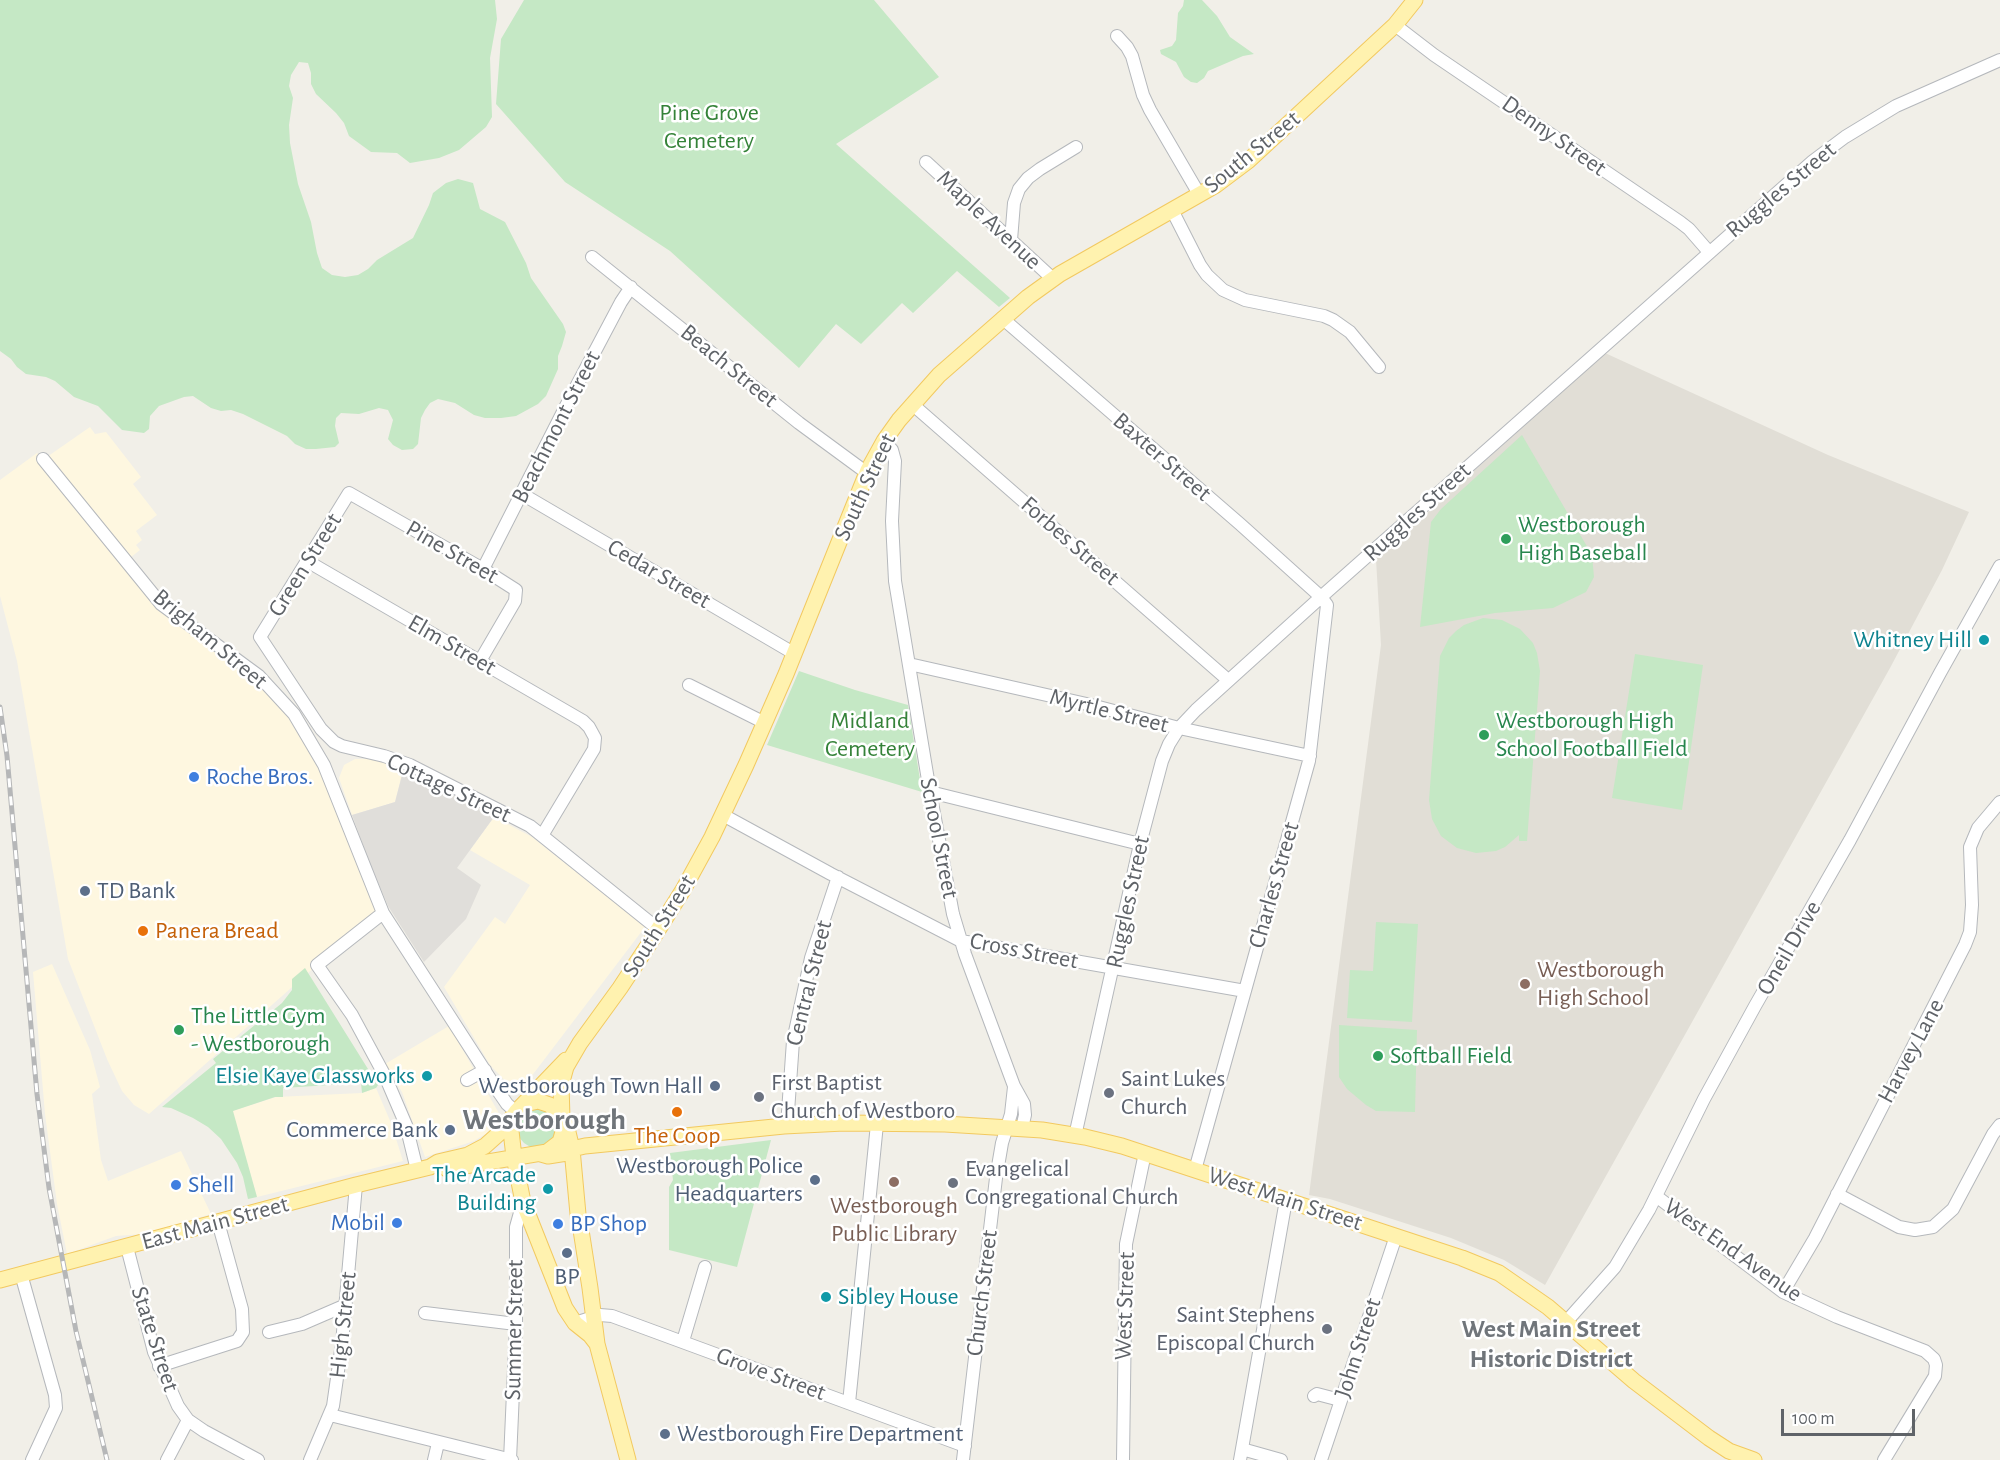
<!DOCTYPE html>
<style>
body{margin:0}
#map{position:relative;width:2000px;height:1460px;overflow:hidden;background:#f1efe8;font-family:"Alegreya Sans",sans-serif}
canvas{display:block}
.scale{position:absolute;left:1781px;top:1409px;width:134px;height:27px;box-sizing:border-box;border:3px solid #5f6368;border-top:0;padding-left:8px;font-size:18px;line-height:21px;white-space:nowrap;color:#5f6368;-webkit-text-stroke:4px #fff;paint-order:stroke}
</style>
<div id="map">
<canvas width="2000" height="1460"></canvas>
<div class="scale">100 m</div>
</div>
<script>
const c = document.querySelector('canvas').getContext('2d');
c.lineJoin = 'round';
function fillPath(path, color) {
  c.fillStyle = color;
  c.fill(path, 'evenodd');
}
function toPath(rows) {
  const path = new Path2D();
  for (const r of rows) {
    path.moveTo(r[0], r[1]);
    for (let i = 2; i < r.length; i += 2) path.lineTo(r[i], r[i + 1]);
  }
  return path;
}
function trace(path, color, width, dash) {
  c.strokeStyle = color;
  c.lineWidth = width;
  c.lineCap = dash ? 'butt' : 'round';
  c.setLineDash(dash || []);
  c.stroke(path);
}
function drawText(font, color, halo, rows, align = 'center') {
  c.font = font + ' "Alegreya Sans",sans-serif';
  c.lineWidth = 5;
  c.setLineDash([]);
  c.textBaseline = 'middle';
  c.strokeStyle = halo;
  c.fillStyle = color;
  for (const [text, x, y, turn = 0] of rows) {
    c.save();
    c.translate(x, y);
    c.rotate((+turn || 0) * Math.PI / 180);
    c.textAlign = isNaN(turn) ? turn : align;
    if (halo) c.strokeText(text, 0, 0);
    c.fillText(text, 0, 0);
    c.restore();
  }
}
fillPath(toPath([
 [90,427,95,434,106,432,141,477,133,484,157,515,136,531,142,540,136,545,140,550,126,561,161,604,259,676,324,765,383,913,317,965,149,1114,134,1105,122,1091,107,1059,68,959,17,661,0,596,0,480,37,453,44,459],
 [355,759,375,759,403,771,395,802,352,815,339,778,344,765],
 [494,817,532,837,645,927,518,1094,490,1065,444,987,495,917,505,924,530,885,470,850],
 [52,964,90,1050,100,1087,92,1094,101,1160,108,1181,181,1151,211,1214,143,1234,116,1236,67,1254,57,1204,45,1114,33,972],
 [449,1026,500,1115,487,1133,474,1141,425,1157,402,1092,385,1064],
 [376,1088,391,1123,403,1161,257,1197,232,1111,276,1097,362,1093]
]), '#fef7e0');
fillPath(toPath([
 [403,771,466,799,494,817,457,868,481,885,466,919,424,962,388,906,368,859,352,815,395,802]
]), '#e0deda');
fillPath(toPath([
 [1605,353,1828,455,1969,512,1942,570,1890,668,1545,1285,1504,1260,1451,1238,1330,1199,1309,1195,1381,645,1376,559]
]), '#e1ded6');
fillPath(toPath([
 [0,0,495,0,497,19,490,58,492,117,486,127,459,150,439,158,410,163,397,153,371,152,349,136,344,123,336,113,316,94,311,84,311,73,308,63,299,62,291,75,289,86,293,98,289,125,290,143,298,184,311,222,317,253,322,268,332,275,345,277,358,275,368,269,377,260,413,238,429,205,433,193,446,183,458,179,473,183,480,209,505,222,526,263,531,278,563,324,566,332,562,346,558,356,558,369,546,396,538,404,516,416,501,418,485,418,474,415,455,403,438,399,430,403,425,410,421,418,418,444,413,449,402,450,393,445,388,439,393,420,388,410,379,408,359,414,341,413,336,418,335,426,339,443,335,447,316,449,306,449,295,444,287,436,243,414,231,410,221,411,211,408,193,396,184,397,159,406,150,416,149,429,144,433,122,430,98,406,74,397,55,381,46,377,26,374,17,367,11,359,0,351],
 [524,0,874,0,939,77,836,144,1010,298,999,307,957,271,913,313,902,303,861,344,836,324,799,368,670,251,565,182,496,104,501,39],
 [1184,0,1202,0,1217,16,1230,37,1254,54,1243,56,1208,71,1204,78,1197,83,1191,82,1184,77,1176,62,1161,54,1160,50,1172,46,1176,40,1178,13,1183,6],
 [1522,435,1592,555,1594,577,1586,592,1553,608,1495,613,1420,627,1431,522,1441,509],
 [1483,618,1502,620,1520,629,1533,643,1537,653,1540,671,1527,841,1519,841,1519,835,1505,847,1496,851,1476,853,1457,848,1441,836,1432,819,1429,800,1440,656,1449,638,1456,631,1464,625],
 [1635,654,1703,665,1682,810,1612,798],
 [799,671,855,690,908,705,922,792,767,745],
 [1376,922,1418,924,1412,1022,1347,1018,1350,970,1373,971],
 [305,968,378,1085,376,1088,362,1093,361,1083,283,1088,283,1097,275,1097,233,1111,257,1197,248,1199,243,1177,237,1163,221,1139,208,1127,193,1118,171,1108,162,1107,216,1063,213,1059,282,1003,292,990,292,979],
 [1339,1025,1417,1030,1415,1112,1376,1111,1366,1105,1347,1089,1339,1077],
 [536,1109,547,1112,556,1122,558,1127,552,1144,532,1148,524,1143,518,1136,519,1120,525,1113],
 [771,1140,737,1267,669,1250,669,1187,673,1180,670,1153]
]), '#c5e8c5');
const minor = toPath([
 [1395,25,1434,55,1680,222,1689,229,1709,252],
 [1117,36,1127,47,1132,56,1143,95,1150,110,1199,194],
 [926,162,1053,279],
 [1172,210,1200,265,1207,275,1223,290,1245,300,1324,316,1333,320,1350,332,1379,367],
 [1011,240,1014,203,1019,189,1028,178,1040,169,1076,147],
 [592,257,799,423,867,473],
 [1002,318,1240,524,1321,597,1327,605,1309,761,1195,1170],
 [912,404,1228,680],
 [884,441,892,450,895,461,892,521,895,581,930,792,953,914,965,954,1014,1086,1024,1104,1025,1115,1022,1128],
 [43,459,161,604,259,676,294,714,324,765,383,913,496,1088,507,1104,516,1112],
 [522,494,795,654],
 [307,561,583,721,589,727,595,738,594,749,543,834],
 [483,569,566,406,621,302,631,287],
 [480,661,515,601,516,590,483,569,349,493,260,637,321,729,334,742,342,746,384,756,410,765,530,826,658,929],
 [909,664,1091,705,1179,728,1310,756],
 [689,685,765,723],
 [930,792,1140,844],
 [723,815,831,874,961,941,1245,991],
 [383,913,317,965,352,1015,385,1076,406,1125,417,1170],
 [467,1080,485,1070],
 [787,1126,793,1041,811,958,838,877],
 [1075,1136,1140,844,1162,761,1169,744,1179,728,1196,710,1321,597,1813,161,1845,137,1896,106,2000,60],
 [1837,1194,1899,1227,1915,1230,1933,1227,1953,1209,1993,1134,2000,1125],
 [1656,1196,1783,1292,1837,1317,1925,1351,1934,1359,1936,1365,1935,1376,1884,1460],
 [127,1247,154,1352,178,1406,188,1420,204,1431,258,1460],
 [21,1274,55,1395,56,1408,32,1460],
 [1783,1292,1815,1238,1965,945,1970,932,1972,905,1970,847,1978,828,2000,802],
 [425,1313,516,1324],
 [1566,1322,1615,1267,1649,1210,1704,1099,1755,1006,1850,840,1940,673,2000,566],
 [575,1323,600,1315,612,1316,965,1446],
 [269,1332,302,1324,346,1305],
 [683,1341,705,1267],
 [159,1366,237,1341,243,1332,242,1309,218,1222],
 [1314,1396,1317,1394,1340,1400],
 [849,1403,877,1124],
 [330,1415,512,1460],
 [1242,1449,1281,1460],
 [167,1460,188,1420],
 [310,1460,333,1406,342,1343,356,1185],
 [434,1460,438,1443],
 [510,1460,516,1324,516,1227,523,1202],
 [963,1460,996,1178,1002,1143,1011,1114,1014,1087],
 [1123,1460,1126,1244,1145,1153],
 [1240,1460,1286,1200],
 [1321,1460,1396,1236]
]);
const major = toPath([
 [525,1104,538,1101,550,1105,562,1118,567,1128,572,1149,579,1225,581,1230,590,1288,597,1344,628,1460],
 [513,1118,511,1131,514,1157,523,1202,565,1308,575,1323,590,1335,597,1344],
 [562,1118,561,1085,566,1067,580,1043,620,988,651,941,683,890,712,837,746,765,786,674,868,470,884,441,899,420,939,375,1028,297,1060,274,1216,185,1248,161,1395,25,1415,0],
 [541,1154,548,1156,567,1153,572,1149,585,1146,665,1138,784,1126,844,1123,945,1124,1042,1130,1085,1137,1122,1146,1462,1258,1499,1273,1548,1307,1634,1381,1709,1438,1729,1451,1754,1460],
 [447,1169,547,1152,560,1142,565,1125],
 [0,1280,356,1185,430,1167,438,1162,468,1155,485,1146,504,1129,516,1112,566,1060]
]);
trace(minor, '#b5b8bc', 14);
trace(major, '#f2c960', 17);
trace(minor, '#fff', 12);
trace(major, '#fff2af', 15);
const rail = toPath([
 [0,707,7,756,37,1094,49,1188,76,1331,107,1460]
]);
trace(rail, '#b6b7b8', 5);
trace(rail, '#fff', 3, [9]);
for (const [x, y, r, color] of [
 [1506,539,6,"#2e9e5b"],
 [1984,640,6,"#0f9aa8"],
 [1484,735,6,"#2e9e5b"],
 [194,777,6,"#3f7fe0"],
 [85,891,6,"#5c6f8a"],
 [143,931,6,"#e8710a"],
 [1525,984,6,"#8d6e63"],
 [179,1030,6,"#2e9e5b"],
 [1378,1056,6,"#2e9e5b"],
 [427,1076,6,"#0f9aa8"],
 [715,1086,6,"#5c6f8a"],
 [1109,1093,6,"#6b7280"],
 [759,1097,6,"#6b7280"],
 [677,1112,6,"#e8710a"],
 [450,1130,6,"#5c6f8a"],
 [815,1180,6,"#5c6f8a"],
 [894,1182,6,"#8d6e63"],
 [953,1183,6,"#6b7280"],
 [176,1185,6,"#3f7fe0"],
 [548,1189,6,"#0f9aa8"],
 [397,1223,6,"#3f7fe0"],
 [558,1224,6,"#3f7fe0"],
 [567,1253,6,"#5c6f8a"],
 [826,1297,6,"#0f9aa8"],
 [1327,1329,6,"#6b7280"],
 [665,1434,6,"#5c6f8a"]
]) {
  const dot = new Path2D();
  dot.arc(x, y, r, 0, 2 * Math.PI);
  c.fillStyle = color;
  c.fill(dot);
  trace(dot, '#fff', 2);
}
drawText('24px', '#348238', '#fff', [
 ["Pine Grove",709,113],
 ["Cemetery",709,141],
 ["Midland",870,721],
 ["Cemetery",870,749]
]);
drawText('24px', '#5f6368', '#fff', [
 ["Denny Street",1554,136,35],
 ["South Street",1252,152,-39],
 ["Ruggles Street",1781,190,-40],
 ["Maple Avenue",989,220,43],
 ["Beach Street",729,366,39],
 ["Beachmont Street",556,427,-63],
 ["Baxter Street",1162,457,41],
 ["South Street",865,487,-65],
 ["Ruggles Street",1417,512,-42],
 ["Forbes Street",1070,541,41],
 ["Pine Street",452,552,30],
 ["Green Street",305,565,-58],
 ["Cedar Street",659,574,30],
 ["Brigham Street",210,639,40],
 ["Elm Street",452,645,30],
 ["Myrtle Street",1109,711,14],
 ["Cottage Street",449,788,25],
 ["School Street",939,838,79],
 ["Charles Street",1274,885,-74],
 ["Ruggles Street",1128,902,-78],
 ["South Street",659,926,-58],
 ["Oneil Drive",1789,948,-60],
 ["Cross Street",1024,951,11],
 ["Central Street",809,983,-76],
 ["Harvey Lane",1911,1051,-62],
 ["West Main Street",1285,1199,18],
 ["East Main Street",215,1223,-15],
 ["West End Avenue",1733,1250,35],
 ["Church Street",982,1293,-83],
 ["West Street",1125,1306,-88],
 ["High Street",343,1325,-84],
 ["Summer Street",514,1330,-89],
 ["State Street",155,1339,72],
 ["John Street",1358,1348,-72],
 ["Grove Street",771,1374,20]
]);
drawText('24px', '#27864d', '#fff', [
 ["Westborough",1518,525],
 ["High Baseball",1518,553],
 ["Westborough High",1496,721],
 ["School Football Field",1496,749],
 ["The Little Gym",191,1016],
 ["- Westborough",191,1044],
 ["Softball Field",1390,1056]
], 'left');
drawText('24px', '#0d838f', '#fff', [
 ["Whitney Hill",1972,640],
 ["Elsie Kaye Glassworks",415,1076],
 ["The Arcade",536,1175],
 ["Building",536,1203],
 ["Sibley House",838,1297,"left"]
], 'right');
drawText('24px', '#366cbe', '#fff', [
 ["Roche Bros.",206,777],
 ["Shell",188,1185],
 ["Mobil",385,1223,"right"],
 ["BP Shop",570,1224]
], 'left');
drawText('24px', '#4e5e75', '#fff', [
 ["TD Bank",97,891,"left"],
 ["Westborough Town Hall",703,1086],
 ["Commerce Bank",438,1130],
 ["Westborough Police",803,1166],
 ["Headquarters",803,1194],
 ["BP",567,1277,"center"],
 ["Westborough Fire Department",677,1434,"left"]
], 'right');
drawText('24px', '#c56008', '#fff', [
 ["Panera Bread",155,931],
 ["The Coop",677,1136,"center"]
], 'left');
drawText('24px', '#785e54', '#fff', [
 ["Westborough",1537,970],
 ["High School",1537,998],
 ["Westborough",894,1206,"center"],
 ["Public Library",894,1234,"center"]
], 'left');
drawText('24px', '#5b616d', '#fff', [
 ["Saint Lukes",1121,1079],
 ["Church",1121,1107],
 ["First Baptist",771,1083],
 ["Church of Westboro",771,1111],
 ["Evangelical",965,1169],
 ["Congregational Church",965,1197],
 ["Saint Stephens",1315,1315,"right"],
 ["Episcopal Church",1315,1343,"right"]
], 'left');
drawText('bold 26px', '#70757a', '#fff', [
 ["West Main Street",1551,1329],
 ["Historic District",1551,1359]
]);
drawText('bold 30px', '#70757a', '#fff', [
 ["Westborough",544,1120]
]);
</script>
